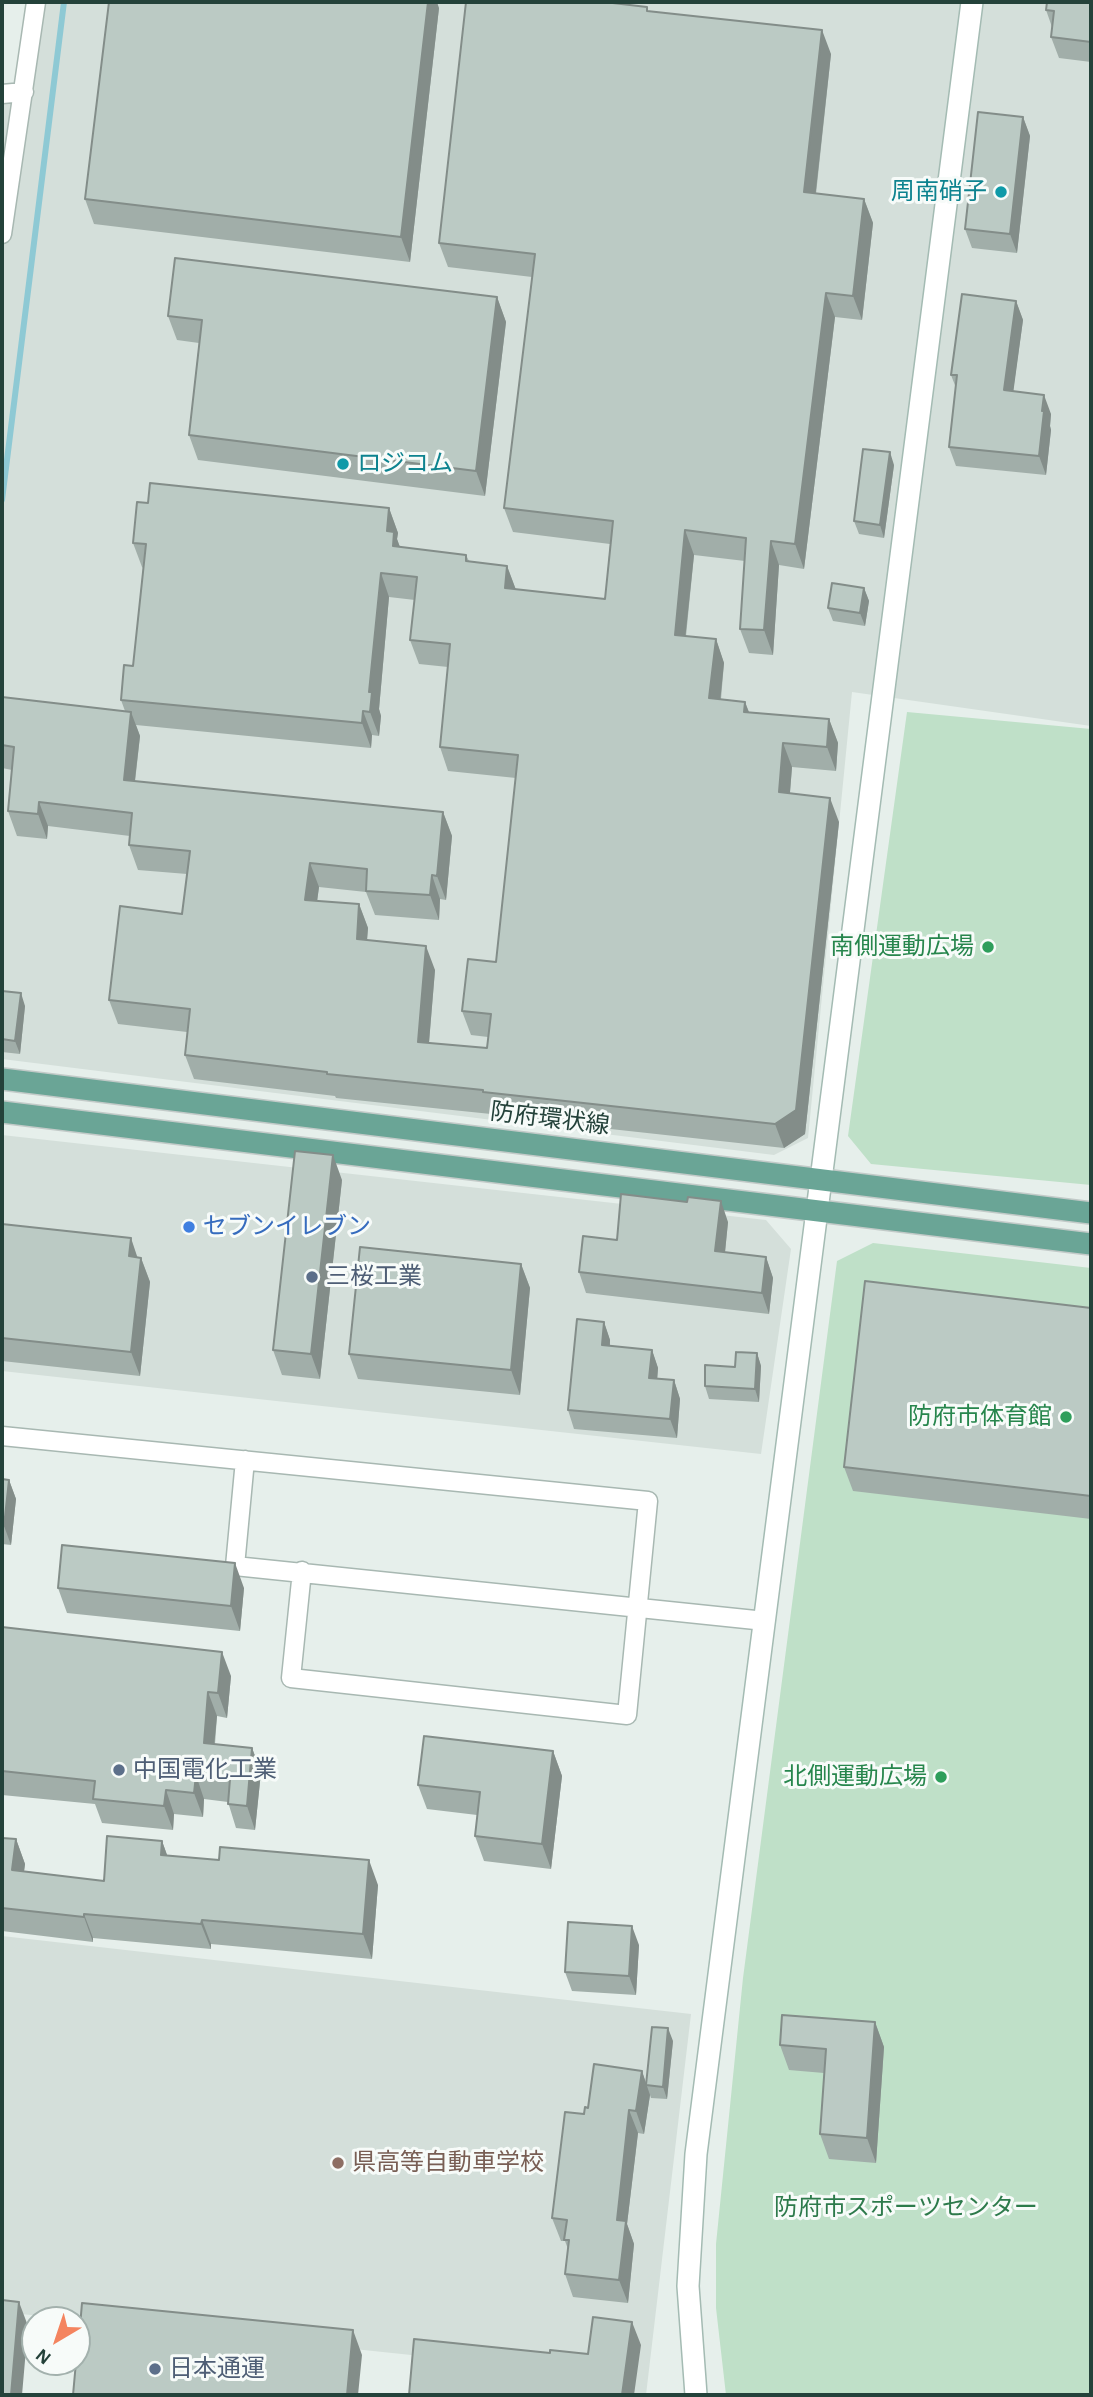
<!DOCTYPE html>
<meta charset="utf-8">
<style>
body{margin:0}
#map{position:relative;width:1093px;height:2397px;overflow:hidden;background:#e6efeb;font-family:"Alegreya Sans",sans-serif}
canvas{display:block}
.frame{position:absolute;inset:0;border:4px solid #24423a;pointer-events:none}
.north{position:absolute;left:21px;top:2306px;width:70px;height:70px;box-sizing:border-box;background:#f7fbf9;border:2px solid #a3b1ad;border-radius:50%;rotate:219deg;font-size:19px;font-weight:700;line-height:28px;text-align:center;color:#24423a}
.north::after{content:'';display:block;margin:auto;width:24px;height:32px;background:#f4845f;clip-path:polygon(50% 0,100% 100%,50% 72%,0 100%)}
</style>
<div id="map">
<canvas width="1093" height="2397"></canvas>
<div class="frame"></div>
<div class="north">N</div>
</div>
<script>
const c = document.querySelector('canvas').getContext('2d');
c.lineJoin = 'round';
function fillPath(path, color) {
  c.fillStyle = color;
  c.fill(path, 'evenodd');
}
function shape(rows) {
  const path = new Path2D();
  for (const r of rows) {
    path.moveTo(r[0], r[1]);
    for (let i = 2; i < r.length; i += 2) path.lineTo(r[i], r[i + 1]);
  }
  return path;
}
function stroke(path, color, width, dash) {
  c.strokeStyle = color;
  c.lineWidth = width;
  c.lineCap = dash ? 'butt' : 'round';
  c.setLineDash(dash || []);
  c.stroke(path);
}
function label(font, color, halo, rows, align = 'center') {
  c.font = font + ' "Alegreya Sans","Noto Sans JP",sans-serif';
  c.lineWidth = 6;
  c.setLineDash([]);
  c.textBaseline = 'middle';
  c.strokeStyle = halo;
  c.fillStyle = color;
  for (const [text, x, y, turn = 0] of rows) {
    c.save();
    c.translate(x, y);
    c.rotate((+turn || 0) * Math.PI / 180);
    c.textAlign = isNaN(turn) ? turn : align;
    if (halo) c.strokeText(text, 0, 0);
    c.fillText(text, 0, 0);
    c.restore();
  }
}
fillPath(shape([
 [36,2,1091,2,1091,726,852,692,808,1138,774,1155,2,1059,2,94,24,92],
 [2,1135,766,1220,791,1249,761,1454,2,1371],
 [2,1936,691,2014,646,2395,552,2395,554,2370,2,2312]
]), '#d4dfda');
fillPath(shape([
 [907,712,1091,729,1091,1185,871,1164,848,1136],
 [873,1243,1091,1268,1091,2395,726,2395,716,2308,716,2244,743,1978,837,1261]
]), '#bfe0c8');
stroke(shape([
 [2,500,64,2]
]), '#8ec9d4', 6);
const street = shape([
 [2,94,24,92],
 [2,234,36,2],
 [2,1436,648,1501,627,1715,291,1678,302,1571],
 [245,1460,235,1566,765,1621]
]);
const secondary = shape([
 [696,2395,688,2286,696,2154,972,2]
]);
const primary = shape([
 [2,1079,1091,1213],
 [2,1112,1091,1244]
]);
stroke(street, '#a8b8b2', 21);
stroke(secondary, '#a4bbb3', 24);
stroke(primary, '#c2cac8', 24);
stroke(street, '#fff', 18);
stroke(secondary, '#fff', 21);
stroke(primary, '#6aa596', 21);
fillPath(shape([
 [1091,2,1091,62,1059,58,1051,37,1052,27,1046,10],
 [439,8,410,262,94,224,85,199],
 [649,11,831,54,816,194,864,199,873,223,862,320,835,317,804,569,779,565,773,655,749,653,740,629,745,561,694,555,686,636,716,639,724,663,721,699,745,702,749,712,829,719,838,743,836,771,792,767,790,793,839,822,805,1134,784,1148,492,1116,491,1114,336,1098,335,1096,194,1079,185,1055,187,1032,118,1024,109,1000,182,914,187,874,138,870,129,845,130,836,48,826,47,839,17,836,8,811,12,770,2,768,2,697,125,711,121,700,133,666,143,568,142,567,133,543,148,503,389,508,398,533,397,539,400,547,466,555,469,561,507,566,516,590,605,599,610,544,513,532,504,508,532,277,448,267,439,243],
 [389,597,415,600,410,640,419,664,448,667,440,747,448,771,516,778,496,962,462,1011,471,1035,488,1037,487,1048,429,1043,435,970,367,940,368,928,359,904,317,901,319,887,366,892,375,915,439,920,440,899,446,900,452,836,443,812,135,782,140,736,136,725,371,748,372,735,379,736,381,716,379,709],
 [1023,117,1030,136,1017,253,972,248,965,229],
 [497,297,506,322,485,496,198,460,189,435,199,343,177,340,168,316],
 [1016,301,1023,320,1013,391,1051,414,1050,426,1051,430,1046,475,956,466,949,447,956,388,951,375],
 [894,465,884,538,859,534,854,521],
 [864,588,869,601,865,626,833,621,828,608],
 [2,991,25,1006,20,1054,2,1052],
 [342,1180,320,1379,282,1375,273,1350],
 [728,1222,725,1252,766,1257,773,1278,769,1314,586,1293,579,1272,617,1240],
 [2,1224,141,1258,150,1282,140,1376,2,1361],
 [521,1264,530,1288,520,1395,358,1379,349,1354],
 [1091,1308,1091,1519,853,1491,844,1467],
 [604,1322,610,1340,610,1346,652,1350,658,1368,657,1379,674,1380,680,1399,677,1438,574,1429,568,1410],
 [757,1353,761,1366,759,1402,709,1399,705,1386],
 [2,1479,9,1480,16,1499,11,1545,2,1544],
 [58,1588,244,1588,240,1631,67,1613],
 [2,1627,231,1676,227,1718,217,1716,215,1744,252,1748,261,1772,255,1830,236,1828,228,1802,204,1799,203,1817,174,1814,173,1830,102,1823,95,1804,2,1795],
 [553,1751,562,1776,551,1869,484,1861,475,1836,477,1815,427,1809,418,1785],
 [2,1838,16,1839,25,1864,24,1871,104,1881,162,1841,167,1855,378,1885,372,1959,211,1944,211,1949,93,1938,93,1942,2,1931],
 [639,1945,636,1995,572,1991,565,1972],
 [875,2022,884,2047,876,2163,829,2159,820,2134,824,2073,789,2070,780,2045],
 [673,2041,667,2099,651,2098,650,2095,644,2134,638,2133,627,2224,634,2244,628,2303,573,2297,565,2274,568,2249,565,2241,561,2241,552,2218,584,2114,588,2108,642,2071,646,2084]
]), '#a1aea9');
fillPath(shape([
 [428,2,437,2,439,8,410,262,401,237],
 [822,30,831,54,813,217,804,192],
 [1023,117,1030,136,1017,253,1010,234],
 [864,199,873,223,862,320,853,296],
 [826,293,835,317,804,569,795,544],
 [497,297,506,322,485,496,476,471],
 [1016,301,1023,320,1011,409,1004,390],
 [1044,395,1051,414,1050,426,1051,430,1046,475,1039,456],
 [890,452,894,465,884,538,880,525],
 [389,508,398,533,397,539,403,556,402,571,387,531],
 [685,530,694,555,683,659,675,635],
 [771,541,779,565,773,655,764,630],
 [507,566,516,590,505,588],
 [381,573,389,597,379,709,381,716,379,736,370,712,369,692],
 [864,588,869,601,865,626,860,613],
 [716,639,724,663,718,722,709,698],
 [745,702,754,726,744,712],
 [363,711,372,735,371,748,362,723],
 [131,712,140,736,132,805,124,780],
 [829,719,838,743,836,771,827,747],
 [783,743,792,767,788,816,779,792],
 [830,798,839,822,805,1134,784,1148,775,1124],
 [39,802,48,826,47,839,38,814],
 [443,812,452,836,446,900,437,876],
 [310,863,319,887,314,924,305,900],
 [432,875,440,899,439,920,430,895],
 [359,904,368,928,365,964,357,939],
 [426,946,435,970,427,1066,418,1042],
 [21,993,25,1006,20,1054,15,1041],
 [333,1155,342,1180,320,1379,311,1354],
 [721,1201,728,1222,723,1272,715,1251],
 [131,1238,139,1262,129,1256],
 [766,1257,773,1278,769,1314,762,1293],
 [141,1258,150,1282,140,1376,131,1352],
 [521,1264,530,1288,520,1395,511,1370],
 [604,1322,610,1340,609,1364,602,1345],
 [652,1350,658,1368,656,1396,649,1378],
 [757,1353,761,1366,759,1402,755,1389],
 [674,1380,680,1399,677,1438,670,1419],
 [9,1480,16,1499,11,1545,4,1526],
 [235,1563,244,1588,240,1631,231,1606],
 [222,1652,231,1676,227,1718,218,1693],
 [208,1692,217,1716,212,1767,204,1743],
 [252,1748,261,1772,255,1830,247,1806],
 [553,1751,562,1776,551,1869,542,1844],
 [196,1775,204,1799,203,1817,194,1793],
 [166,1790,174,1814,173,1830,164,1806],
 [16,1839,25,1864,21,1895,12,1870],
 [162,1841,171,1866,161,1855],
 [369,1860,378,1885,372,1959,363,1934],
 [84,1914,93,1938,93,1942,84,1917],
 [202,1920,211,1944,211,1949,201,1924],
 [632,1926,639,1945,636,1995,629,1976],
 [875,2022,884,2047,876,2163,867,2138],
 [668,2028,673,2041,667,2099,663,2087],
 [642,2071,650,2095,644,2134,636,2111],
 [629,2110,638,2133,627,2224,634,2244,628,2303,619,2280,617,2220],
 [19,2302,28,2326,22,2395,11,2395],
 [632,2322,641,2345,634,2395,622,2395],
 [353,2330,362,2355,358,2395,347,2395]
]), '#838d89');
const building = shape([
 [109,2,428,2,401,237,85,199,109,2],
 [466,2,604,2,647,7,647,11,822,30,804,192,864,199,853,296,826,293,795,544,771,541,764,630,740,629,746,538,685,530,675,635,716,639,709,698,745,702,744,712,829,719,827,747,783,743,779,792,830,798,796,1110,775,1124,483,1092,483,1090,327,1074,327,1072,185,1055,190,1009,109,1000,120,906,182,914,190,851,129,845,132,813,39,802,38,814,8,811,14,747,2,745,2,697,131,712,124,780,443,812,437,876,432,875,430,895,366,891,367,869,310,863,305,900,359,904,357,939,426,946,418,1042,487,1048,491,1014,462,1011,468,959,496,962,518,755,440,747,450,644,410,640,417,577,381,573,369,692,372,692,370,712,363,711,362,723,121,700,124,665,133,666,146,544,133,543,137,502,148,503,150,483,389,508,387,531,394,532,393,546,466,555,466,561,507,566,505,588,605,599,613,521,504,508,535,254,439,243,466,2],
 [1047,2,1091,2,1091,42,1051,37,1054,11,1046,10,1047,2],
 [978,112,1023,117,1010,234,965,229,978,112],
 [175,258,497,297,476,471,189,435,202,320,168,316,175,258],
 [962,294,1016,301,1004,390,1044,395,1042,411,1044,411,1039,456,949,447,957,375,951,375,962,294],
 [863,449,890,452,880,525,854,521,863,449],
 [832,583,864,588,860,613,828,608,832,583],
 [2,991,21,993,15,1041,2,1039,2,991],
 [295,1151,333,1155,311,1354,273,1350,295,1151],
 [621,1194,687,1202,688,1197,721,1201,715,1251,766,1257,762,1293,579,1272,583,1236,617,1240,621,1194],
 [2,1224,131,1238,129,1256,141,1258,131,1352,2,1338,2,1224],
 [360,1247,521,1264,511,1370,349,1354,360,1247],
 [865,1281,1091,1308,1091,1496,844,1467,865,1281],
 [577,1319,604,1322,602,1345,652,1350,649,1378,674,1380,670,1419,568,1410,577,1319],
 [736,1352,757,1353,755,1389,705,1386,705,1365,735,1367,736,1352],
 [2,1479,9,1480,4,1526,2,1526,2,1479],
 [62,1545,235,1563,231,1606,58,1588,62,1545],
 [2,1627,222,1652,218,1693,208,1692,204,1743,252,1748,247,1806,228,1804,230,1779,196,1775,194,1793,166,1790,164,1806,93,1799,95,1781,2,1771,2,1627],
 [424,1736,553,1751,542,1844,475,1836,480,1792,418,1785,424,1736],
 [107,1836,162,1841,161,1855,219,1860,220,1847,369,1860,363,1934,202,1920,201,1924,84,1914,84,1917,2,1908,2,1838,16,1839,12,1870,104,1881,107,1836],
 [568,1922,632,1926,629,1976,565,1972,568,1922],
 [782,2015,875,2022,867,2138,820,2134,826,2049,780,2045,782,2015],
 [652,2027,668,2028,663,2087,646,2085,652,2027],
 [594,2064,642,2071,636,2111,629,2110,617,2220,626,2221,619,2280,565,2274,569,2240,564,2240,567,2220,552,2218,565,2112,584,2114,585,2107,588,2108,594,2064],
 [2,2300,19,2302,11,2395,2,2395,2,2300],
 [82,2303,353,2330,347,2395,73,2395,76,2362,77,2362,82,2303],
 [593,2317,632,2322,622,2395,409,2395,414,2339,550,2353,550,2350,588,2354,593,2317]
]);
fillPath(building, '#bbcac4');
stroke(building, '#838d89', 2);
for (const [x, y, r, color] of [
 [1001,192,7,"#0f9aa8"],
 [343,464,7,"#0f9aa8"],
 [988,947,7,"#2e9e5b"],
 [189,1227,7,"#3f7fe0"],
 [312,1277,7,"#5c6f8a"],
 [1066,1417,7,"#2e9e5b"],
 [119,1770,7,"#5c6f8a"],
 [941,1777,7,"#2e9e5b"],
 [338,2163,7,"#8d6e63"],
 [155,2369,7,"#5c6f8a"]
]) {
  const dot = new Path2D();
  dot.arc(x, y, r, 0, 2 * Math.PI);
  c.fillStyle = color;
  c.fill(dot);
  stroke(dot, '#f7fbf9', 2.5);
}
label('24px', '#0d838f', '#f7fbf9', [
 ["周南硝子",987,192],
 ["ロジコム",357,464,"left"]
], 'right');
label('24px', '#27864d', '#f7fbf9', [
 ["南側運動広場",974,947],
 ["防府市体育館",1052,1417],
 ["北側運動広場",927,1777]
], 'right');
label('24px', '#24423a', '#f7fbf9', [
 ["防府環状線",550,1119,7]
]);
label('24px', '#366cbe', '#f7fbf9', [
 ["セブンイレブン",203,1227]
], 'left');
label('24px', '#4e5e75', '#f7fbf9', [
 ["三桜工業",326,1277],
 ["中国電化工業",133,1770],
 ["日本通運",169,2369]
], 'left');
label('24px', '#785e54', '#f7fbf9', [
 ["県高等自動車学校",352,2163]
], 'left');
label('24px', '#2d7a4b', '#f7fbf9', [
 ["防府市スポーツセンター",906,2208]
]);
</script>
